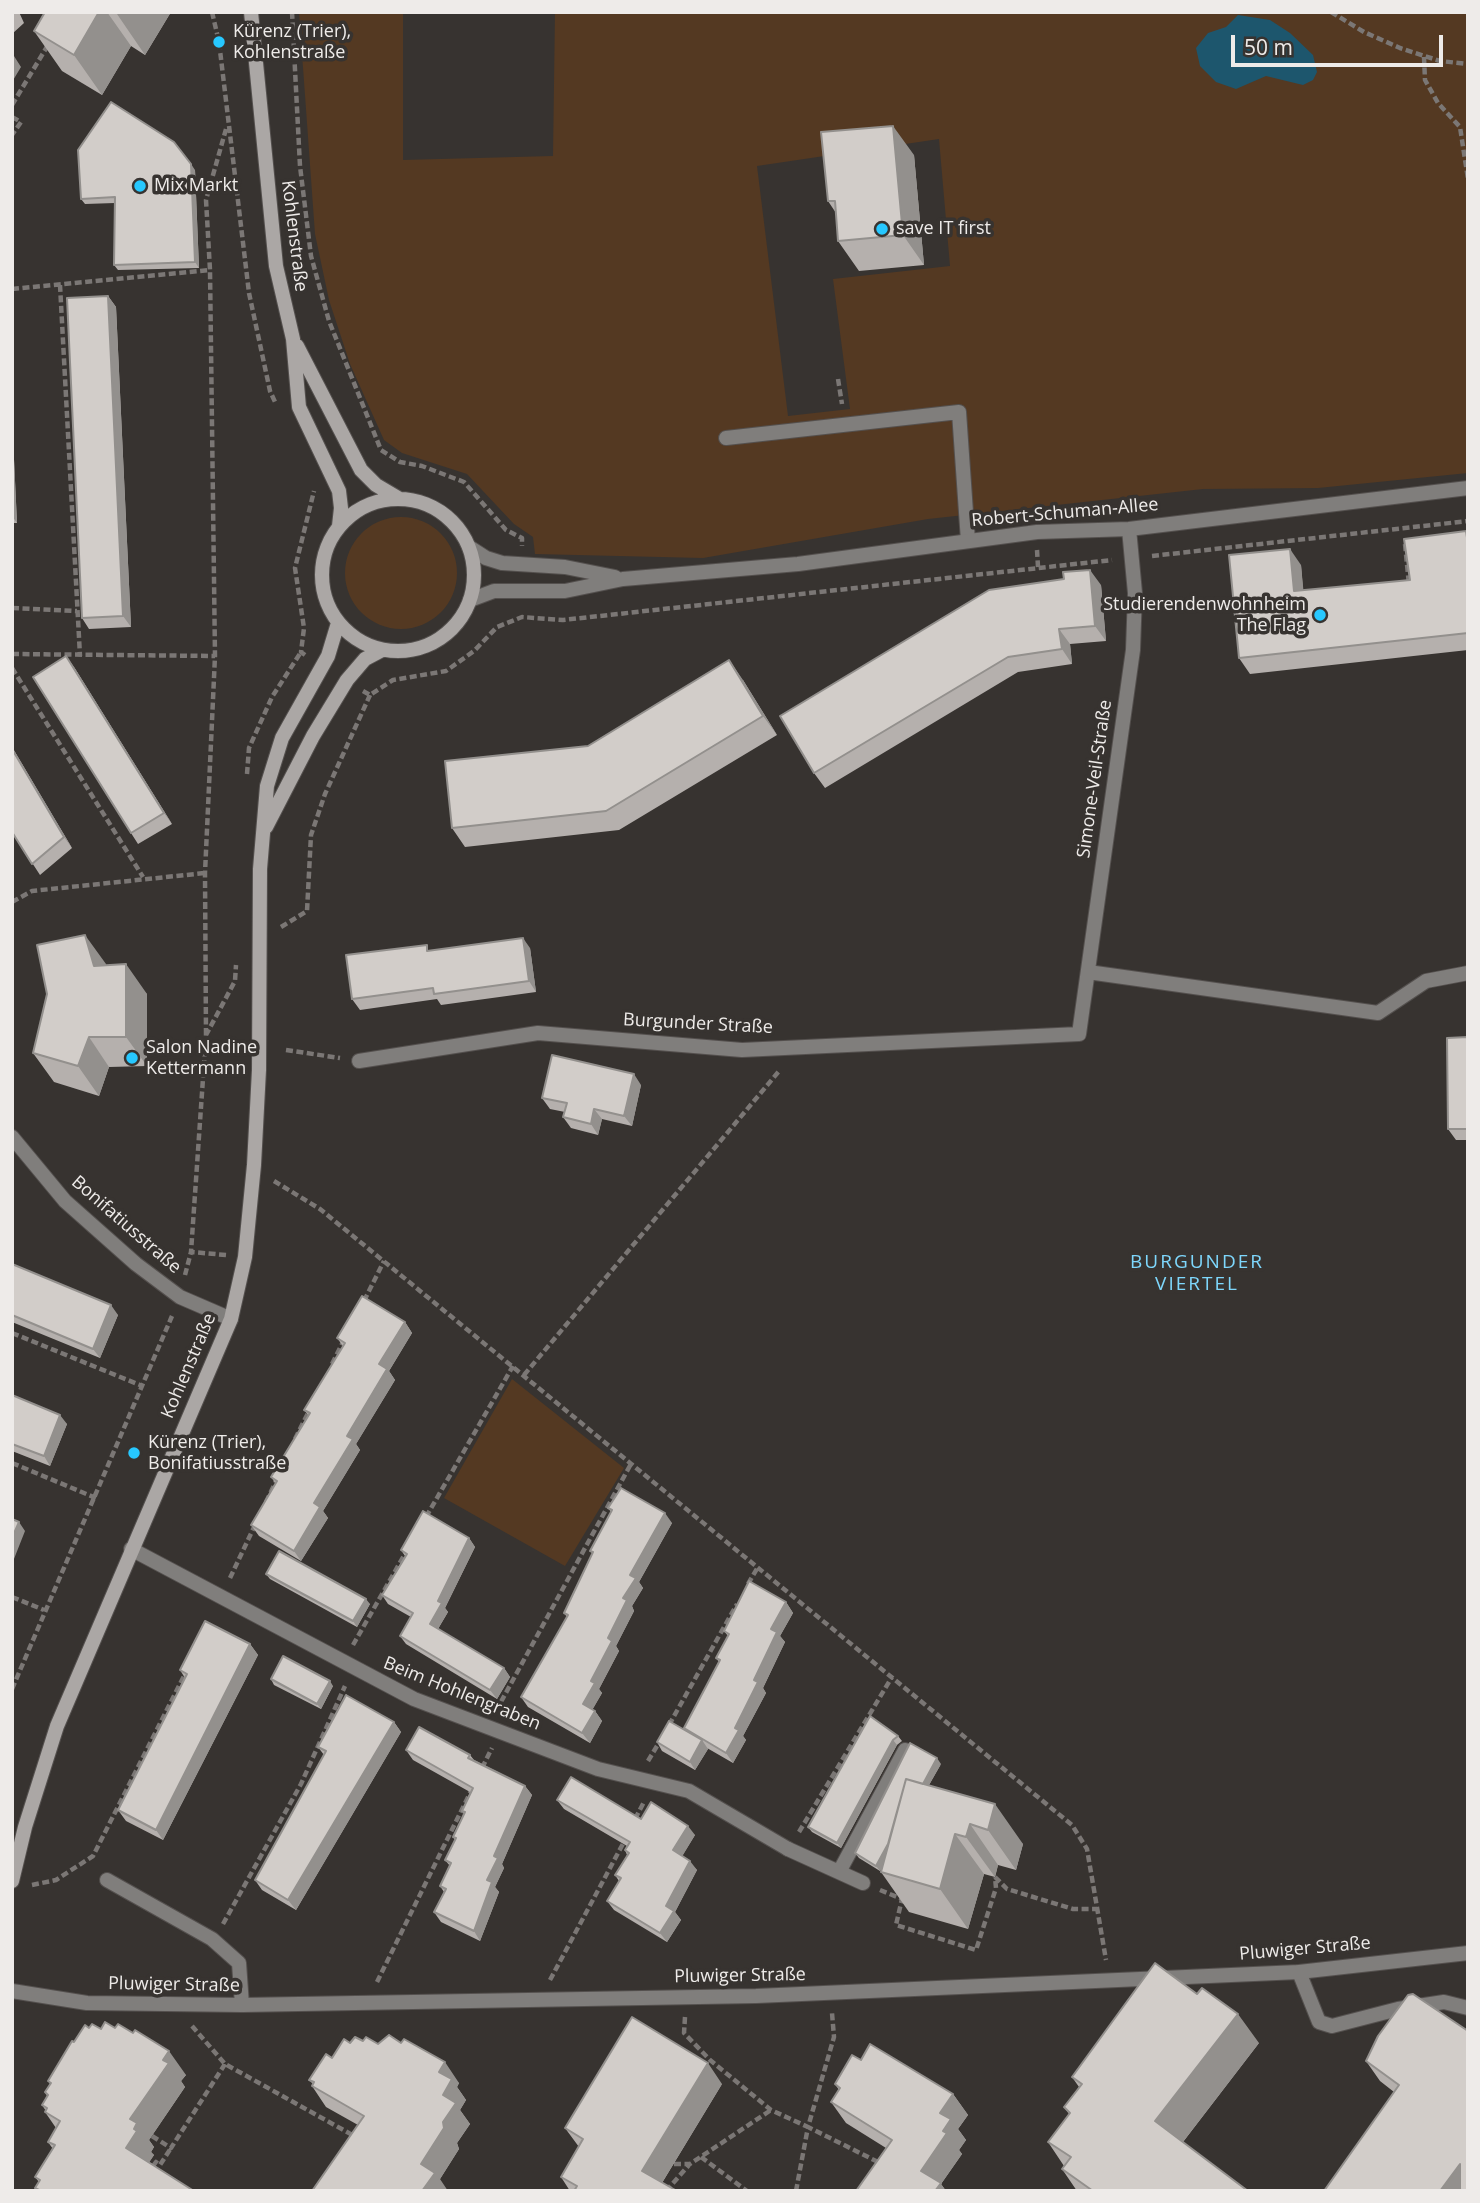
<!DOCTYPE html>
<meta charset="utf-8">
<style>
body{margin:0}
#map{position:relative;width:1480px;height:2203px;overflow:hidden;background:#373330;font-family:"Open Sans",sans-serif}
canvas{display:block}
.frame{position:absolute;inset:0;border:14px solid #eeebe9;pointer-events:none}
.scale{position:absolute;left:1231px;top:35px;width:212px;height:32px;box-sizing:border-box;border:4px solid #eeebe9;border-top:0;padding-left:9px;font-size:21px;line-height:24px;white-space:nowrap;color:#eeebe9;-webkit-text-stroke:5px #373330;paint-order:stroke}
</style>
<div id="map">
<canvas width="1480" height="2203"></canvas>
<div class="frame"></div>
<div class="scale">50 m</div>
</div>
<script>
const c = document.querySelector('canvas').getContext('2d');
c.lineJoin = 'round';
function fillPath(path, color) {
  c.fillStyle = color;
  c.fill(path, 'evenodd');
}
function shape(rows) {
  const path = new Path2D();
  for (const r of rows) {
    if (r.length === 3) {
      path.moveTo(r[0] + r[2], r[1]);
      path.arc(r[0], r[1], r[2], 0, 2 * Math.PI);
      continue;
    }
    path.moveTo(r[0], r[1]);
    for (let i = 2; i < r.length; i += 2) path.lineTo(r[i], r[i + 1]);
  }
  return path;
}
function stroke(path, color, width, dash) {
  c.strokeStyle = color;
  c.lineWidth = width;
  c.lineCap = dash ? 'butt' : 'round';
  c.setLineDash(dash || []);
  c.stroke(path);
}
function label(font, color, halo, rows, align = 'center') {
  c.font = font + ' "Open Sans",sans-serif';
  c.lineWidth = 7;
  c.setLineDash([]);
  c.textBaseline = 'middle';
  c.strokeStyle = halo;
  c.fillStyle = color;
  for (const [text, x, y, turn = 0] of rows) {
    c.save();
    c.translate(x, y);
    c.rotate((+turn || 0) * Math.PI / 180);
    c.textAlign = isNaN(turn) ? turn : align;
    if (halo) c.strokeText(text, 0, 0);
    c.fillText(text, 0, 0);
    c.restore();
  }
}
fillPath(shape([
 [299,12,403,12,403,160,553,156,555,12,1468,12,1468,473,1318,488,1203,489,928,519,703,558,535,554,533,537,514,524,467,474,402,453,384,440,350,364,329,300,315,234],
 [939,139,950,266,833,279,850,409,788,416,757,166],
 [401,573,56],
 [512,1379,624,1468,565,1566,444,1498]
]), '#543922');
fillPath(shape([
 [1238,15,1270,20,1290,33,1313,55,1317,72,1313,80,1303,85,1266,76,1236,89,1216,82,1200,66,1196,48,1208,33,1226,27]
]), '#1d566d');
const lane = shape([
 [726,438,959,412,968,541],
 [788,1849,863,1883],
 [839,1872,905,1750],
 [107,1880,212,1939,239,1963,242,2005],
 [1299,1972,1319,2022,1332,2026,1398,2009,1444,2002,1468,2008]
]);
const street = shape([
 [469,547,486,558,502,563,565,567,615,577],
 [470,600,494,591,565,591,623,579,798,564,1037,532,1129,529,1468,488],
 [1088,972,1378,1013,1426,981,1468,973],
 [359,1061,538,1033,742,1050,1079,1034,1133,650,1135,593,1129,529],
 [12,1137,65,1201,136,1264,180,1297,231,1319],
 [131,1549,414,1699,598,1769,689,1791,788,1849],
 [12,1991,87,2003,242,2005,756,1996,1299,1972,1468,1953]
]);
const secondary = shape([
 [251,12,276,266,293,339,299,407,339,491,341,508,339,526],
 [297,346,361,470,376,485,398,498],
 [398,575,76],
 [266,827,313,736,347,680,365,659,382,650],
 [12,1881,25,1827,57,1726,231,1319,245,1257,254,1165,259,1070,260,869,267,786,282,738,328,656,338,623]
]);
stroke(lane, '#54504e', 16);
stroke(street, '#54504e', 16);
stroke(secondary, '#54504e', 16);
stroke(shape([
 [212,12,219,42,249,293,270,391,276,404],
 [292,12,300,166,311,256,329,321,381,450,400,462,422,466,464,482,506,530,522,538,522,546],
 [1331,12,1364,32,1400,48,1440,61,1468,64],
 [1424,57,1425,80,1438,103,1460,127,1468,179],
 [12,105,48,45],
 [12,117,21,122,12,135],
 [60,285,80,656],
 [12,289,210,270,206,200,226,129],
 [838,379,842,404],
 [1405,544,1409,585],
 [1037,550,1038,567],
 [1152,556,1468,521],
 [12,608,77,611],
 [12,654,215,656],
 [305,655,301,652,304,628,295,568,314,491],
 [12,668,143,877],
 [363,691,370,695,393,680,446,671,474,651,497,627,522,617,563,620,1112,560],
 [247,774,249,748,272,697,301,652],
 [12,902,32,891,205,873],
 [281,927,307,911,311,835,325,794,370,695],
 [206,1035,205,873,215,656,210,270],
 [286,1050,340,1058],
 [274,1181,320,1209,1072,1825,1087,1849,1106,1960],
 [226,1255,191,1252,206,1035,235,981,236,965],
 [185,1275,191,1252],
 [364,1301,384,1261],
 [12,1333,140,1385],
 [332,1364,344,1340],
 [524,1375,780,1070],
 [295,1439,310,1409],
 [12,1463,96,1498],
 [266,1502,277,1479],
 [426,1517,513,1366],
 [230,1578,256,1523],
 [748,1584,758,1567],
 [12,1597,44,1610],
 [353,1645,406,1552],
 [12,1689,172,1316],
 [496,1711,632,1462],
 [669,1725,737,1604],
 [648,1761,660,1741],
 [482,1768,492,1748],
 [635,1819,644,1802],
 [799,1832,892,1677],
 [995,1877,1007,1889,1073,1909,1097,1909],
 [32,1885,56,1880,93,1856,186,1672],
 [880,1890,902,1899,896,1925,976,1950,996,1888,995,1877],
 [223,1924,301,1784,345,1686],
 [550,1980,625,1840],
 [377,1982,472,1789],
 [685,2017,684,2033,710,2060,771,2110,808,2127,834,2037,832,2013],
 [192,2026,225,2064,356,2137],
 [152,2136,171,2148,225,2064],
 [701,2157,747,2191],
 [674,2164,690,2164,771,2110],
 [153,2166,156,2162,160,2165,171,2148],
 [666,2191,689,2165],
 [796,2191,808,2127,880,2163]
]), '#7b7775', 4.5, [7, 3.5]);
stroke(lane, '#807e7c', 14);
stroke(street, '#807e7c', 14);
stroke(secondary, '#aba7a5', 14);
fillPath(shape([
 [12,12,19,12,24,23,12,34],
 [45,12,171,12,145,55,131,46,102,95,62,71,34,31],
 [914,155,924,265,859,271,838,241,836,213,828,201],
 [195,170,199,268,118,270,114,265,115,203,85,204,81,199],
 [108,296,116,307,131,627,89,629,82,618],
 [12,417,17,523,12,523],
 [1468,534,1468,650,1250,674,1239,658,1301,565,1303,590,1410,580],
 [1101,585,1106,641,1070,644,1072,664,1018,672,825,788,814,773],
 [74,667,172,824,138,844,131,833],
 [743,680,777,735,619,830,465,847,452,828,588,746],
 [12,747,72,848,40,875,12,832],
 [530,948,536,992,441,1005,437,999,360,1010,352,999,431,950],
 [106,965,147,994,147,1066,109,1067,99,1096,54,1082,33,1053],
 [1468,1037,1468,1140,1456,1140,1448,1129],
 [641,1085,632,1126,602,1119,598,1135,571,1128,563,1117,565,1112,550,1109,542,1098],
 [12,1264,118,1315,100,1358,12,1322],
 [405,1322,412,1333,389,1371,395,1380,356,1444,360,1450,323,1511,328,1518,301,1561,259,1536,251,1525,276,1484,271,1477,309,1416,304,1410,343,1346,337,1338],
 [12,1395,67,1424,50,1466,12,1451],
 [608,1508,672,1523,639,1582,643,1588,632,1606,634,1611,616,1646,619,1651,599,1689,602,1693,592,1710,595,1711,602,1721,590,1743,528,1707,521,1697,567,1617,564,1613,593,1554,590,1551,611,1512],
 [469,1538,475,1547,445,1608,448,1612,438,1629,504,1668,510,1677,497,1699,406,1644,400,1636,411,1617,388,1604,382,1595,405,1556,401,1550],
 [266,1574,370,1604,357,1627,270,1579],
 [786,1602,793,1613,780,1636,785,1642,763,1688,766,1693,743,1736,746,1740,733,1763,707,1748,708,1749,695,1770,662,1751,657,1742,685,1731,719,1662,716,1658,728,1636,724,1631],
 [250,1644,258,1655,163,1840,126,1821,118,1810,185,1678,180,1670],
 [271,1679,333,1686,321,1709,274,1685],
 [870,1716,898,1736,902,1741,897,1745,841,1848,812,1832,808,1827],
 [394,1722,401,1732,296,1910,262,1890,255,1880,324,1755,318,1747],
 [406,1750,470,1755,474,1760,525,1786,532,1795,502,1864,504,1868,495,1887,499,1892,480,1941,441,1922,434,1912,444,1892,440,1886,450,1866,445,1860,455,1840,453,1837,464,1814,462,1811,470,1792,413,1760],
 [941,1764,929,1785,1023,1844,1016,1870,998,1865,995,1877,984,1874,968,1929,909,1912,881,1872,882,1867,880,1871,859,1858,855,1853],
 [557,1800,641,1819,695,1835,682,1856,697,1870,675,1912,681,1920,667,1942,614,1910,607,1901,619,1881,615,1875,627,1855,625,1850,627,1846,564,1809],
 [1468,2031,1394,2092,1380,2081,1366,2061],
 [363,2041,378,2044,459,2083,457,2087,466,2100,460,2110,470,2124,457,2143,459,2149,440,2179,358,2125,326,2107,312,2086,313,2084,309,2080,332,2058,350,2043],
 [74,2042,186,2075,181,2081,185,2087,149,2140,154,2147,151,2152,154,2155,149,2162,194,2191,38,2191,35,2188,39,2182,35,2177,53,2149,48,2142,56,2128,45,2112,46,2111,42,2105,47,2096,45,2092,50,2084,48,2081],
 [1259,2043,1183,2142,1248,2191,1077,2191,1062,2169,1064,2166,1048,2142,1069,2114,1064,2107,1079,2087,1072,2077],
 [861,2060,953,2094,968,2115,958,2129,966,2140,959,2150,962,2154,941,2184,946,2191,856,2191,886,2148,846,2123,831,2102,839,2090,835,2084],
 [722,2084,662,2183,677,2191,570,2191,561,2177,579,2147,565,2128]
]), '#b5b0ad');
fillPath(shape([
 [99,12,107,12,131,46,102,95,74,55],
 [118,12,171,12,145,55,117,14],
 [14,56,21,67,12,82,12,59],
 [893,126,914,155,924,265,903,235],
 [191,164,195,170,199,268,195,262],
 [108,296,116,307,131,627,123,616],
 [12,417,17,523,12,516],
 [1290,549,1301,565,1305,607,1294,591],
 [1090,570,1101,585,1106,641,1095,626],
 [1059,629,1070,644,1072,664,1062,649],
 [66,656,74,667,172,824,164,813],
 [729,660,743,680,777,735,763,716],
 [12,747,72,848,64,837,12,749],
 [85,935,106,964,115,996,94,966],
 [523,938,530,948,536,992,529,981],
 [126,964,147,994,147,1066,126,1037],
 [89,1037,109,1067,99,1096,78,1066],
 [634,1074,641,1085,632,1126,624,1116],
 [594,1109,602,1119,598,1135,591,1124],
 [111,1305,118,1315,100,1358,93,1349],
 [405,1322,412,1333,389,1371,395,1380,356,1444,360,1450,323,1511,328,1518,301,1561,294,1551,314,1503,347,1436,379,1364],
 [60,1415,67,1424,50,1466,44,1456],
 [665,1513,672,1523,639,1582,643,1588,632,1606,634,1611,616,1646,619,1651,599,1689,602,1693,590,1714,583,1704,623,1598,630,1575],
 [19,1522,25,1531,12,1564,12,1538],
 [469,1538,475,1547,445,1608,448,1612,436,1632,430,1624,438,1601],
 [366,1599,370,1604,357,1627,353,1621],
 [786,1602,793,1613,780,1636,785,1642,763,1688,766,1693,743,1736,746,1740,733,1763,726,1753,735,1728,754,1680,771,1629],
 [250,1644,258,1655,163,1840,156,1830],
 [504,1668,510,1677,497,1699,490,1690],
 [330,1681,333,1686,321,1709,317,1704],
 [595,1711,602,1721,590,1743,582,1733],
 [394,1722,401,1732,296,1910,288,1900],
 [702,1740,708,1749,695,1770,690,1762],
 [893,1740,897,1745,841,1848,837,1843],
 [937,1758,941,1764,880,1871,876,1866],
 [525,1786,532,1795,502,1864,504,1868,495,1887,499,1892,480,1941,474,1931,494,1856],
 [995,1804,1023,1844,1016,1870,988,1830],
 [970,1824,998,1865,995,1877,966,1837],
 [688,1826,695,1835,680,1860,673,1850],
 [955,1834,984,1874,968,1929,940,1889],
 [690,1861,697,1870,675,1912,681,1920,667,1942,660,1933,666,1906],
 [1238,2014,1259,2043,1176,2151,1155,2121],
 [169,2051,186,2075,181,2081,185,2087,149,2140,154,2147,151,2152,154,2155,143,2172,126,2148,134,2129,130,2119,163,2060],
 [445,2062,459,2083,457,2087,466,2100,460,2110,470,2124,457,2143,459,2149,440,2179,448,2191,422,2191,421,2164,443,2122,439,2072],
 [708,2063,722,2084,657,2191,642,2171],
 [953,2094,968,2115,958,2129,966,2140,959,2150,962,2154,941,2184,946,2191,935,2191,921,2171,943,2131,940,2113],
 [1460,2164,1468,2191,1440,2191]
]), '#93908d');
const building = shape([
 [45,12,99,12,74,55,34,31,45,12],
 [111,102,174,142,191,164,195,262,114,265,115,197,81,199,78,150,111,102],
 [893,126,903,235,838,241,835,201,828,201,821,132,893,126],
 [108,296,123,616,82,618,67,298,108,296],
 [1466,531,1468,544,1468,633,1239,658,1229,555,1290,549,1294,591,1410,580,1404,539,1466,531],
 [1090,570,1095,626,1059,629,1062,649,1008,657,814,773,780,716,989,590,1064,579,1063,572,1090,570],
 [66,656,164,813,131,833,33,677,66,656],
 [729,660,763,716,606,811,452,828,445,761,588,746,729,660],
 [12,749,64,837,32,864,12,832,12,749],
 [85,935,94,966,126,964,126,1037,89,1037,78,1066,33,1053,47,994,37,945,85,935],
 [523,938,529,981,434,994,433,988,352,999,346,955,427,945,427,951,523,938],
 [1468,1037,1468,1129,1448,1129,1447,1038,1468,1037],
 [552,1055,634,1074,624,1116,594,1109,591,1124,563,1117,567,1103,542,1098,552,1055],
 [12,1264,111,1305,93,1349,12,1315,12,1264],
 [362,1296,405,1322,379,1364,387,1369,347,1436,353,1439,314,1503,320,1507,294,1551,251,1525,277,1481,271,1477,310,1413,304,1410,345,1343,337,1338,362,1296],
 [12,1395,60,1415,44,1456,12,1444,12,1395],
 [621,1488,665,1513,630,1575,636,1578,623,1598,627,1600,608,1638,612,1641,591,1681,595,1683,583,1704,595,1711,582,1733,521,1697,568,1615,564,1613,593,1552,590,1551,612,1510,608,1508,621,1488],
 [423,1511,469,1538,438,1601,442,1603,430,1624,504,1668,490,1690,400,1636,413,1613,382,1595,407,1554,401,1550,423,1511],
 [12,1519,19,1522,12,1538,12,1519],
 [279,1551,366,1599,353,1621,266,1574,279,1551],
 [749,1581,786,1602,771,1629,777,1632,754,1680,758,1682,735,1728,739,1730,726,1753,684,1728,720,1660,716,1658,729,1634,724,1631,749,1581],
 [205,1621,250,1644,156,1830,118,1810,187,1674,180,1670,205,1621],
 [283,1656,330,1681,317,1704,271,1679,283,1656],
 [346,1695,394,1722,288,1900,255,1880,326,1751,318,1747,346,1695],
 [870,1716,898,1736,893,1740,837,1843,808,1827,870,1716],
 [669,1721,702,1740,690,1762,657,1742,669,1721],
 [419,1727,470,1755,468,1758,525,1786,494,1856,498,1858,487,1880,492,1882,474,1931,434,1912,446,1889,440,1886,451,1863,445,1860,456,1838,453,1837,465,1812,462,1811,473,1788,406,1750,419,1727],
 [910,1743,937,1758,923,1784,906,1779,888,1844,876,1866,855,1853,910,1743],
 [571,1777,641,1819,651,1802,688,1826,673,1850,690,1861,666,1906,674,1911,660,1933,607,1901,621,1878,615,1875,629,1853,625,1850,630,1842,557,1800,571,1777],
 [906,1779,995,1804,988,1830,970,1824,966,1837,955,1834,940,1889,881,1872,906,1779],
 [1155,1963,1197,1994,1202,1988,1238,2014,1155,2121,1248,2191,1093,2191,1062,2169,1071,2157,1048,2142,1070,2113,1064,2107,1082,2084,1072,2077,1155,1963],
 [1413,1994,1468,2031,1468,2191,1460,2191,1460,2164,1440,2191,1324,2191,1399,2085,1366,2061,1378,2036,1408,1995,1413,1994],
 [632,2017,708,2063,642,2171,677,2191,574,2191,577,2186,561,2177,583,2139,565,2128,632,2017],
 [105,2022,115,2028,118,2024,133,2033,135,2030,169,2051,163,2060,169,2063,130,2119,137,2123,134,2129,137,2131,126,2148,194,2191,41,2191,35,2188,40,2180,35,2177,55,2145,48,2142,60,2121,45,2112,47,2108,42,2105,48,2095,45,2092,51,2083,48,2081,72,2041,74,2042,85,2025,89,2028,92,2024,101,2029,105,2022],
 [389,2035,401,2043,404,2039,445,2062,439,2072,452,2079,443,2095,456,2103,443,2122,444,2128,421,2164,435,2173,422,2191,312,2191,364,2116,312,2086,314,2082,309,2080,326,2054,332,2058,344,2039,350,2043,355,2037,363,2041,366,2037,378,2044,389,2035],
 [870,2044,953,2094,940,2113,951,2119,943,2131,947,2133,921,2171,941,2183,935,2191,856,2191,892,2140,831,2102,840,2088,835,2084,852,2055,861,2060,870,2044]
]);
fillPath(building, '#d2cdc9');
stroke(building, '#93908d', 2);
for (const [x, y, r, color] of [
 [219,42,7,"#27c8ff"],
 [140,186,7,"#27c8ff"],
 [882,229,7,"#27c8ff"],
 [1320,615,7,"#27c8ff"],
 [132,1058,7,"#27c8ff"],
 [134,1453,7,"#27c8ff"]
]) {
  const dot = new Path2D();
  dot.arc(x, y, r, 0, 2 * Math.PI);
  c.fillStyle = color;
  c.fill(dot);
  stroke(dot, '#373330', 2.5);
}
label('18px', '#eeebe9', '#373330', [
 ["Kürenz (Trier),",233,32],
 ["Kohlenstraße",233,53],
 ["Mix Markt",154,186],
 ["save IT first",896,229],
 ["Studierendenwohnheim",1306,605,"right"],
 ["The Flag",1306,626,"right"],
 ["Salon Nadine",146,1048],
 ["Kettermann",146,1069],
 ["Kürenz (Trier),",148,1443],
 ["Bonifatiusstraße",148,1464]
], 'left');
label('18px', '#eeebe9', '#373330', [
 ["Kohlenstraße",294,236,83],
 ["Robert-Schuman-Allee",1065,513,-5],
 ["Simone-Veil-Straße",1095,779,-82],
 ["Burgunder Straße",698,1024,3],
 ["Bonifatiusstraße",126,1225,41],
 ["Kohlenstraße",189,1366,-67],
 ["Beim Hohlengraben",462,1694,22],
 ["Pluwiger Straße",1305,1949,-5],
 ["Pluwiger Straße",740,1976,-1],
 ["Pluwiger Straße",174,1985,1]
]);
c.letterSpacing = '2px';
label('19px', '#7ed7fc', '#373330', [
 ["BURGUNDER",1197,1263],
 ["VIERTEL",1197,1285]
]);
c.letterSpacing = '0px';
</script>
